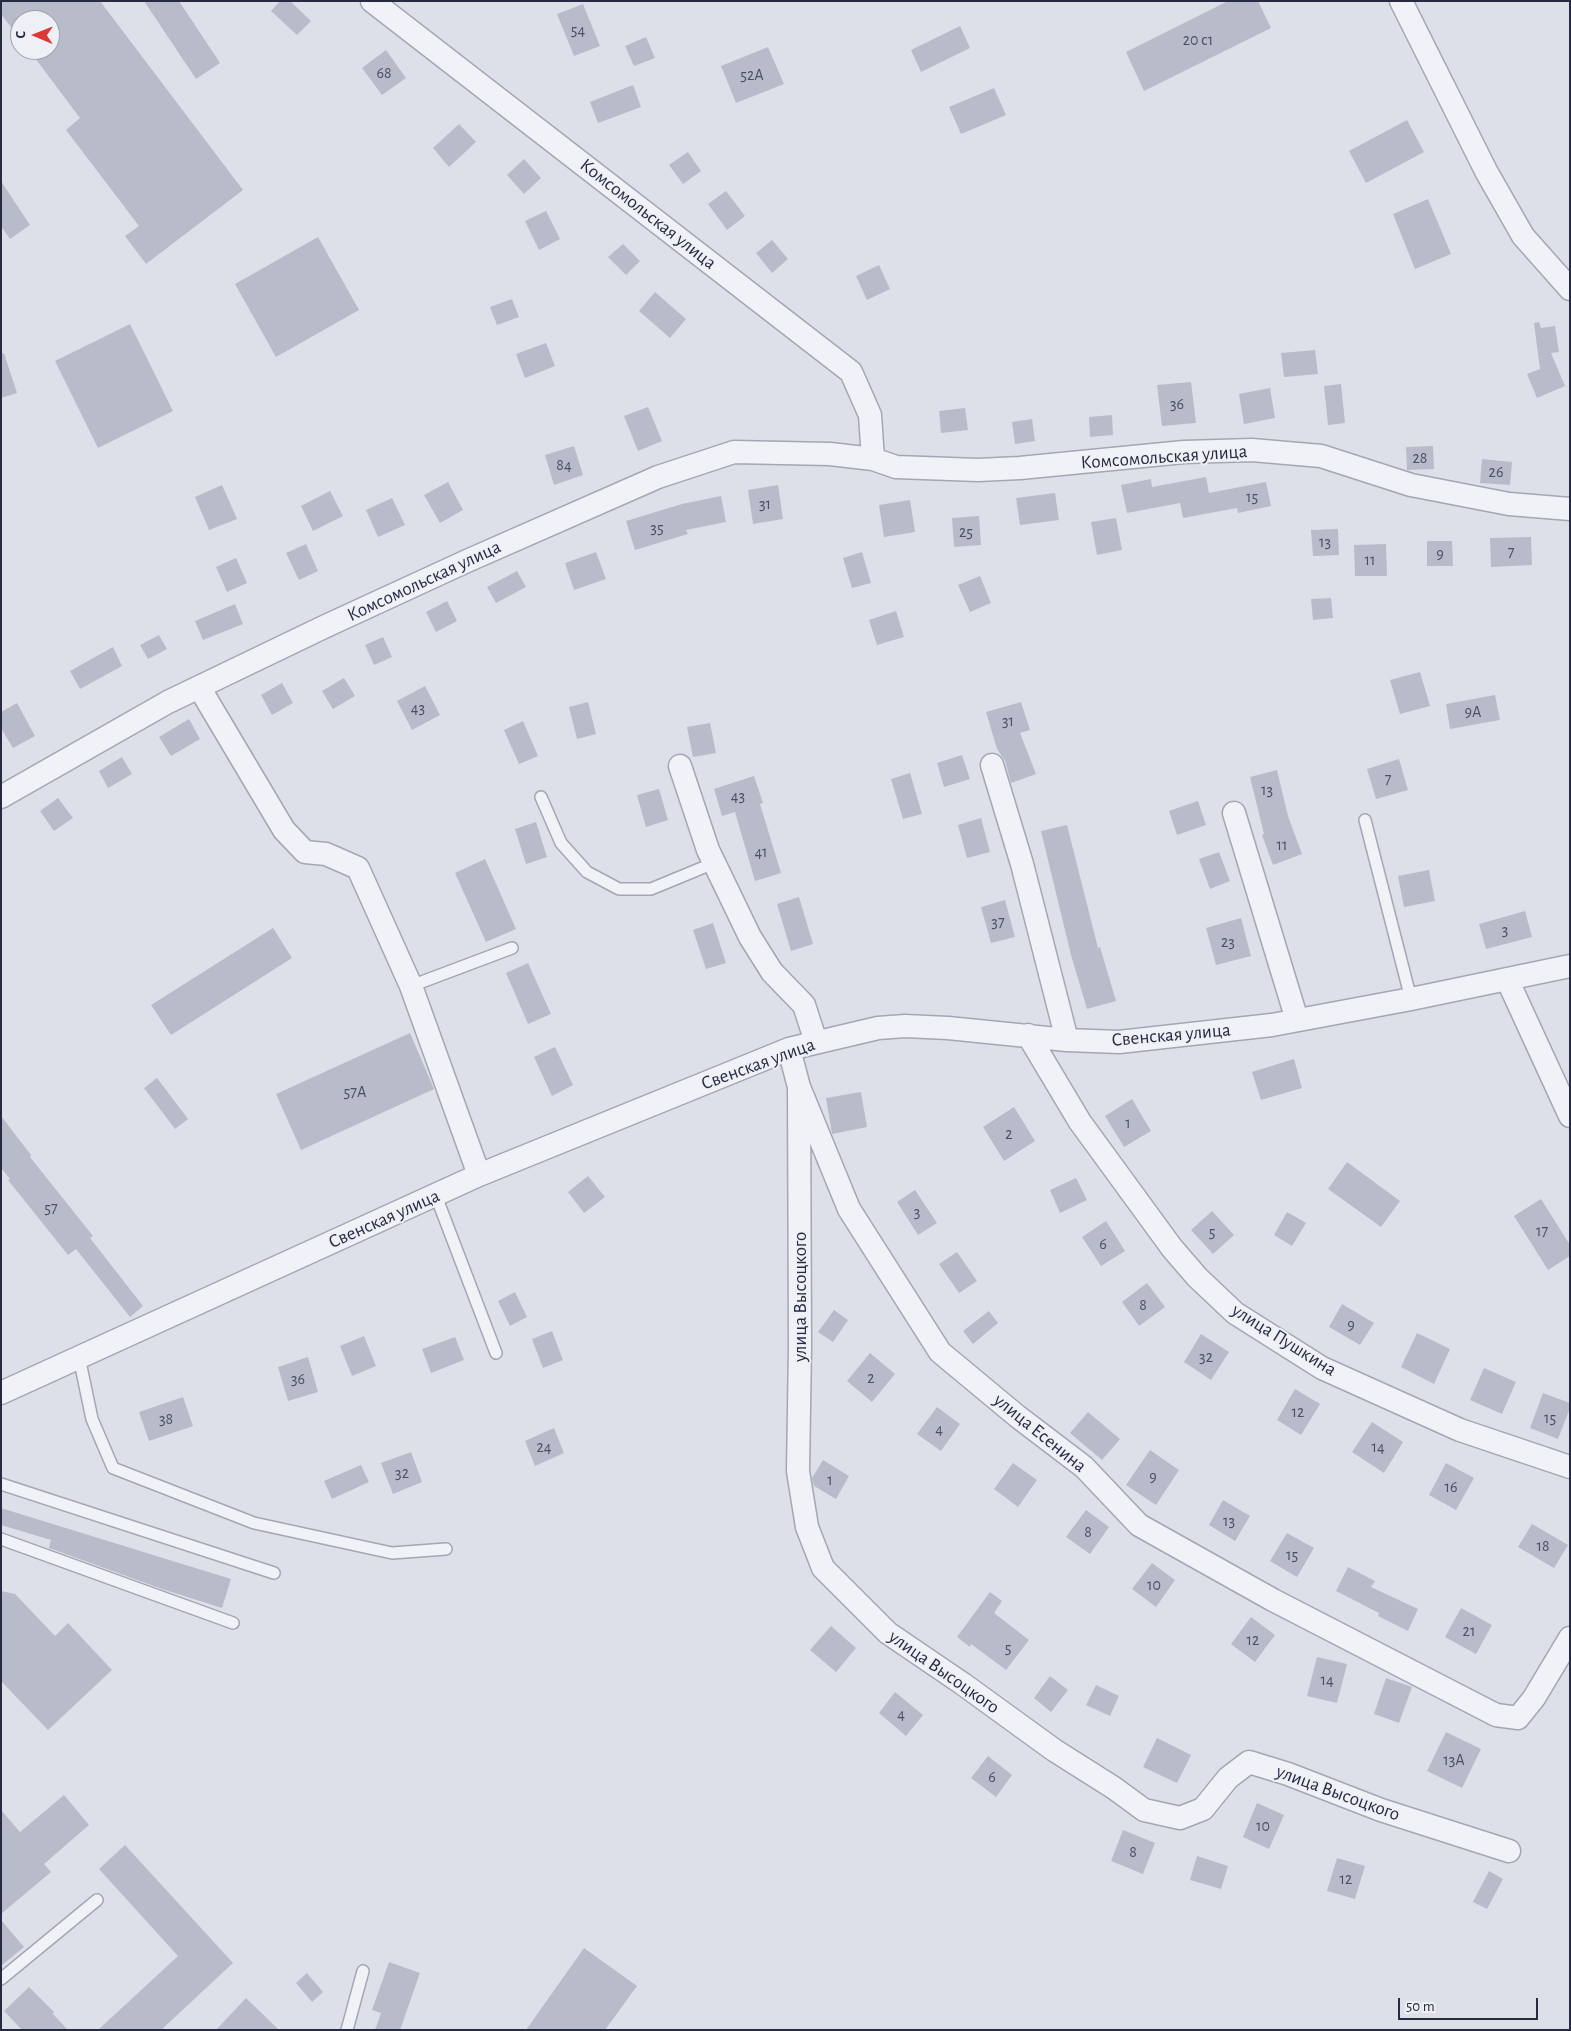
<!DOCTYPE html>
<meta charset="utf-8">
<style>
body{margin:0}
#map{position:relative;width:1571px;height:2031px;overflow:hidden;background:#dee0e9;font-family:"Alegreya Sans",sans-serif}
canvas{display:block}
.frame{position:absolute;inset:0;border:2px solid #262b42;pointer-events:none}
.north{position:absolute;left:10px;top:10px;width:50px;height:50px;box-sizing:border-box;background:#eef0f6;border:1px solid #9ea1ae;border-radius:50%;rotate:271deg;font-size:14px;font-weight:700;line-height:20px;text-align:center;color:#262b42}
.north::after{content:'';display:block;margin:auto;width:18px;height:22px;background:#db3836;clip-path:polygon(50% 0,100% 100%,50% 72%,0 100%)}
.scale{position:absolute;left:1398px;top:1998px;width:140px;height:22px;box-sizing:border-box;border:2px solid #262b42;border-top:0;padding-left:6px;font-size:15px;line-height:18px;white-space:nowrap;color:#262b42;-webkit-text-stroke:4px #eef0f6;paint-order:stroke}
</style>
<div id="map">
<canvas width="1571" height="2031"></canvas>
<div class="frame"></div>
<div class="north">С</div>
<div class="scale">50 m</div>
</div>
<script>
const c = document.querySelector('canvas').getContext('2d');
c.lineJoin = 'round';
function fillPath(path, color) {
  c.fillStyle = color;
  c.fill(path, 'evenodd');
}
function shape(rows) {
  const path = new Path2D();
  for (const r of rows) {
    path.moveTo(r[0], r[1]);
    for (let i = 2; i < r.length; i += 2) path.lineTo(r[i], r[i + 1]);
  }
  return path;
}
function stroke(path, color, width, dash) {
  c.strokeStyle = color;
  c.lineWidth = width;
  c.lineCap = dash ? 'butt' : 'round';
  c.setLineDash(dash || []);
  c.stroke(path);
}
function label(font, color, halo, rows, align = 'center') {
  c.font = font + ' "Alegreya Sans",sans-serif';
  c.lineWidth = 4;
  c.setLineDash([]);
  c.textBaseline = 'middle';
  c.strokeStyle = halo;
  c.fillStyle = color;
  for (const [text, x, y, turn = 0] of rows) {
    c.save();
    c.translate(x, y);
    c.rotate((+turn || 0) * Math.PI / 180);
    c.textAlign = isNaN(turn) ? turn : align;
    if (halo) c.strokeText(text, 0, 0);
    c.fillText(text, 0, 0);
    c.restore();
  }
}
fillPath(shape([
 [1,1,100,1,243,190,146,264,125,236,139,226,66,130,80,118,29,50,50,50,50,20,20,20,20,39,1,14],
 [144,1,179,1,220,63,196,79],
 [280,1,290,1,311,21,297,35,271,11],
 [1228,1,1258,1,1271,28,1144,91,1126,52],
 [583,4,600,46,574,56,557,14],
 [960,26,970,48,921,72,911,50],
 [646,37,655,58,634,66,625,46],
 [768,47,784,84,736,103,721,66],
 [386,50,406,78,382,95,362,68],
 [633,85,641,107,598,123,590,102],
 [994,88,1006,115,961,134,949,107],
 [1407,120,1424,152,1366,183,1349,151],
 [459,124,476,142,449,167,433,148],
 [688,152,701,171,683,184,669,165],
 [524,159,541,178,524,194,507,175],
 [1,181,30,225,10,239,1,226],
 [726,191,745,216,727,230,708,204],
 [1428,199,1451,254,1415,269,1393,214],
 [546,211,560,239,539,250,525,221],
 [318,237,359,310,276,357,235,284],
 [772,240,788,259,772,273,756,253],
 [623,244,640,261,626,275,608,257],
 [879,265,890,289,867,300,856,276],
 [655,292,686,319,670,338,639,311],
 [512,299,519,317,497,325,490,307],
 [1539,322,1541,328,1555,326,1559,352,1551,353,1565,386,1537,398,1527,374,1540,369,1534,323],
 [130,324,173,411,98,448,55,361],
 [546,343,555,366,525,378,516,354],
 [1315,350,1318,374,1284,377,1281,353],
 [4,353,17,393,1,398,1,354],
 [1191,382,1196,423,1162,426,1157,385],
 [1341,384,1345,423,1328,425,1324,386],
 [1270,388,1275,418,1244,424,1239,394],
 [648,407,662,441,638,451,624,416],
 [965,408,968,430,941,433,939,411],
 [1112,415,1113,435,1090,437,1089,417],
 [1032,419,1035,441,1015,444,1012,422],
 [574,446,583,475,554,485,545,455],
 [1433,446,1434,469,1407,470,1406,447],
 [1482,459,1512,462,1510,485,1480,483],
 [1206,477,1209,493,1266,482,1271,506,1238,513,1237,508,1183,518,1180,503,1127,513,1121,485,1151,479,1152,487],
 [448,482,463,510,440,523,424,495],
 [222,485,237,519,209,530,195,497],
 [778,485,783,519,753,524,748,490],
 [330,491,343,516,313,531,301,506],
 [1055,493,1059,520,1020,525,1016,498],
 [721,496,726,522,686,530,688,534,635,550,626,521,682,504],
 [392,498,405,525,378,537,366,510],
 [910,500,915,532,884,537,879,505],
 [979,516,981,545,954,547,952,518],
 [1116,518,1122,550,1097,555,1091,522],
 [1338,529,1339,555,1313,556,1311,530],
 [1531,537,1532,565,1491,567,1490,538],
 [1427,541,1452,541,1453,566,1427,566],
 [306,544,318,571,299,580,286,553],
 [1386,544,1387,576,1355,576,1354,545],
 [596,552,606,579,574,590,565,563],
 [862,552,871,583,852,588,843,558],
 [236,558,247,583,227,592,216,567],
 [517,571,526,587,496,603,487,587],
 [980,576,991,603,970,612,958,585],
 [1331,598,1333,618,1313,620,1311,599],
 [447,601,457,621,436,632,426,612],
 [235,604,243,624,203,640,195,621],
 [896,611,904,637,877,645,869,620],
 [159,635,167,649,148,659,140,645],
 [383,637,392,657,374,665,365,645],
 [113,647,122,666,80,689,70,671],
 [1420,672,1430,706,1400,714,1390,680],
 [344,678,355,696,333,709,322,691],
 [282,683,293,703,272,715,261,695],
 [425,686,440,715,412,730,397,701],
 [1495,695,1500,720,1450,729,1446,704],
 [588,702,596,734,577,739,569,707],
 [1021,702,1030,730,1020,733,1036,774,1011,783,1005,761,997,749,986,712],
 [17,703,35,736,13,748,1,728,1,712],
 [189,719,200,739,171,756,159,737],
 [523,721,538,756,519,764,504,730],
 [710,723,716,753,693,757,687,727],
 [962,755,970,779,944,787,937,763],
 [122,757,132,774,108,788,99,771],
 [1399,759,1408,790,1376,799,1367,769],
 [1277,770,1288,816,1302,854,1273,865,1262,835,1264,834,1250,777],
 [910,773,922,814,903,819,891,779],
 [754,776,763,803,760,804,781,873,755,881,735,812,722,816,714,789],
 [659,789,668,820,646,827,637,795],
 [58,798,73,818,54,831,40,811],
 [1198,801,1206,825,1177,835,1169,811],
 [981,818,990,852,967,858,958,825],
 [536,822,547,857,526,864,515,829],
 [1067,825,1098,948,1100,947,1116,1001,1087,1009,1071,955,1041,831],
 [1219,852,1230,881,1210,889,1199,859],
 [485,859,516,929,486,942,455,873],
 [1429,870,1435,901,1404,907,1398,876],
 [799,897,813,944,791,951,777,904],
 [1005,900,1015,937,991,943,981,907],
 [1525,911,1532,937,1486,949,1479,924],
 [1241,918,1251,956,1216,965,1206,928],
 [713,923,726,963,706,969,693,930],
 [273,928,292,958,171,1035,151,1005],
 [528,963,551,1014,528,1024,506,973],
 [410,1033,434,1089,301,1150,276,1094],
 [555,1047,573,1085,552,1096,534,1057],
 [1294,1059,1302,1088,1261,1100,1252,1072],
 [157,1078,188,1119,175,1129,144,1088],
 [861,1092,867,1127,832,1134,826,1098],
 [1132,1099,1151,1131,1124,1147,1105,1116],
 [1014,1107,1035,1141,1004,1161,983,1127],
 [1,1116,31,1155,30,1157,93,1236,90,1238,143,1306,130,1317,76,1249,68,1255,8,1180,10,1179,1,1168],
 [1347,1162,1400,1201,1381,1227,1328,1189],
 [588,1176,605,1197,584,1213,568,1192],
 [1076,1178,1087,1200,1060,1213,1050,1190],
 [915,1190,937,1223,918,1235,897,1202],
 [1541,1199,1570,1245,1570,1256,1548,1270,1514,1216],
 [1212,1211,1234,1235,1213,1254,1191,1230],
 [1287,1212,1306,1223,1292,1246,1274,1235],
 [1106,1221,1125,1251,1101,1266,1082,1237],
 [957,1252,977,1281,959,1293,939,1264],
 [1147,1283,1165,1307,1139,1326,1122,1302],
 [515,1292,527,1317,510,1326,498,1301],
 [1342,1304,1374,1323,1360,1345,1329,1327],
 [834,1310,848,1320,833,1342,818,1332],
 [989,1311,998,1323,973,1344,963,1331],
 [552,1331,563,1360,543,1368,532,1339],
 [1417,1333,1450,1349,1434,1384,1401,1367],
 [1201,1334,1229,1352,1211,1380,1184,1362],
 [364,1336,376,1366,352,1376,340,1346],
 [455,1337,464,1360,431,1373,422,1349],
 [870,1353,895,1374,872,1402,847,1381],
 [308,1357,318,1392,288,1401,278,1367],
 [1484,1368,1516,1382,1502,1414,1470,1400],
 [1295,1389,1320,1404,1301,1435,1277,1420],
 [1543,1393,1570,1403,1570,1408,1558,1439,1530,1428],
 [183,1397,193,1426,149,1441,139,1412],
 [937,1407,960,1424,941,1451,917,1434],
 [1088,1412,1120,1439,1102,1460,1070,1433],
 [1372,1422,1403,1442,1384,1473,1352,1452],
 [554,1428,564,1453,535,1466,525,1441],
 [1150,1450,1179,1470,1156,1505,1126,1485],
 [411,1452,422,1482,393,1494,381,1463],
 [823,1460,849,1476,836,1499,814,1486,812,1478],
 [1013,1463,1037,1480,1018,1507,994,1489],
 [1446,1463,1474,1478,1456,1510,1429,1495],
 [361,1465,369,1482,332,1499,324,1481],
 [1223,1500,1250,1516,1235,1541,1209,1525],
 [1,1508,231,1579,222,1608,162,1589,49,1548,51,1540,1,1525],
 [1086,1510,1109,1527,1090,1554,1066,1537],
 [1532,1524,1568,1545,1554,1568,1518,1547],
 [1287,1533,1314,1548,1297,1577,1270,1561],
 [1152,1563,1175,1580,1156,1607,1132,1589],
 [1348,1567,1375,1581,1371,1587,1418,1609,1408,1631,1378,1616,1379,1613,1336,1591],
 [1,1591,15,1594,55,1636,68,1623,112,1670,48,1730,1,1681],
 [990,1592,1002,1601,994,1613,1029,1640,1006,1670,971,1644,970,1647,957,1637],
 [1461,1608,1492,1625,1476,1654,1445,1637],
 [1251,1617,1275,1635,1255,1662,1231,1644],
 [831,1626,856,1648,836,1672,810,1650],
 [1317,1657,1347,1664,1337,1703,1307,1696],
 [1050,1676,1068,1690,1051,1712,1034,1698],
 [1386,1678,1412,1687,1399,1723,1374,1714],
 [1096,1685,1119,1696,1110,1716,1086,1705],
 [895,1692,923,1715,906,1736,879,1713],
 [1446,1732,1481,1749,1462,1788,1427,1771],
 [1157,1738,1191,1755,1177,1783,1143,1767],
 [988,1756,1012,1775,996,1797,971,1778],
 [64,1795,89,1825,44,1864,51,1872,1,1914,1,1810,20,1832],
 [1257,1803,1284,1815,1269,1849,1243,1837],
 [1123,1830,1155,1843,1143,1874,1111,1861],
 [125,1845,233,1963,161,2030,98,2030,178,1956,99,1869],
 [1197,1856,1228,1866,1221,1889,1190,1880],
 [1337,1858,1365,1866,1355,1899,1327,1891],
 [1489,1871,1503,1879,1487,1909,1473,1902],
 [1,1920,24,1947,1,1966],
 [584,1948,637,1986,605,2030,526,2030],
 [389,1962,420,1973,400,2030,375,2030,381,2013,372,2010],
 [307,1973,323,1992,312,2002,296,1983],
 [29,1987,54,2012,53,2014,68,2030,22,2030,4,2011],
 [246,1998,279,2030,216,2030]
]), '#b8bbc9');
const service = shape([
 [541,797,561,843,587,872,619,889,651,889,714,863],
 [1365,820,1411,999],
 [411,986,512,948],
 [436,1196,496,1353],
 [79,1357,92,1419,113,1468,254,1523,392,1553,446,1549],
 [1,1484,274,1573],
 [1,1539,233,1623],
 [1,1979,97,1900],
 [347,2030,363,1971]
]);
const minor = shape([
 [372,1,851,372,870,415,873,459],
 [1401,1,1486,171,1523,236,1570,289],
 [199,687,284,830,305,852,326,854,358,868,411,986,479,1175],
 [992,765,1022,864,1067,1040],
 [680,766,708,850,750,937,772,972,804,1005,816,1042],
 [1,797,168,702,326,626,467,561,658,477,734,452,830,454,873,459,896,467,978,470,1020,468,1184,452,1252,450,1321,456,1411,485,1509,504,1570,509],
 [1234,813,1297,1020],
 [1507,979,1570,1116],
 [1028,1035,1080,1122,1172,1248,1197,1277,1235,1313,1322,1368,1460,1430,1570,1467],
 [789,1049,799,1087,849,1209,940,1352,1017,1416,1084,1467,1139,1525,1273,1600,1496,1715,1518,1718,1534,1698,1570,1638],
 [799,1087,800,1347,798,1471,807,1527,823,1568,888,1633,963,1684,1054,1750,1114,1788,1144,1810,1180,1818,1203,1809,1228,1778,1249,1762,1288,1774,1381,1810,1509,1851],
 [1,1393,479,1175,789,1049,878,1028,905,1026,948,1028,1067,1040,1119,1042,1272,1025,1411,999,1570,966]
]);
stroke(service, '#a3a6b4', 14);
stroke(minor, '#a3a6b4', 25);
stroke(service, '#f1f2f7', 11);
stroke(minor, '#f1f2f7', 22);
label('16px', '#4a4f64', null, [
 ["54",578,30],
 ["20 с1",1198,40],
 ["68",384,73],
 ["52А",752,75],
 ["36",1177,404],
 ["28",1420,458],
 ["84",564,465],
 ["26",1496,472],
 ["15",1252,497],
 ["31",765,504],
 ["35",657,528],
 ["25",966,532],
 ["13",1325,542],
 ["7",1511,552],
 ["9",1440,554],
 ["11",1370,560],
 ["43",418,708],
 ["9А",1473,712],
 ["31",1008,721],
 ["7",1388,779],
 ["13",1267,790],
 ["43",738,796],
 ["11",1282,845],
 ["41",761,852],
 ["37",998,922],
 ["3",1505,930],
 ["23",1228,942],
 ["57А",355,1092],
 ["1",1128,1123],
 ["2",1009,1134],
 ["57",51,1208],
 ["3",917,1212],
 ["17",1542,1231],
 ["5",1212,1232],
 ["6",1103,1244],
 ["8",1143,1305],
 ["9",1351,1325],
 ["32",1206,1357],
 ["2",871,1378],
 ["36",298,1379],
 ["12",1298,1412],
 ["15",1550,1418],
 ["38",166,1419],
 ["4",939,1429],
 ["24",544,1447],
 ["14",1378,1447],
 ["32",402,1473],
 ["9",1153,1477],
 ["1",830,1480],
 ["16",1451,1487],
 ["13",1229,1521],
 ["8",1088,1532],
 ["18",1543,1546],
 ["15",1292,1555],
 ["10",1154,1585],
 ["21",1469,1631],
 ["12",1253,1640],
 ["5",1008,1648],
 ["14",1327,1680],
 ["4",901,1714],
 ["13А",1454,1760],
 ["6",992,1777],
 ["10",1263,1826],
 ["8",1133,1852],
 ["12",1346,1879]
]);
label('19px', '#262b42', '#eef0f6', [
 ["Комсомольская улица",648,214,38],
 ["Комсомольская улица",1164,457,-4],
 ["Комсомольская улица",424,581,-25],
 ["Свенская улица",1171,1035,-5],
 ["Свенская улица",758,1064,-20],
 ["Свенская улица",384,1219,-24],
 ["улица Высоцкого",800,1297,-90],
 ["улица Пушкина",1284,1340,32],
 ["улица Есенина",1040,1433,39],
 ["улица Высоцкого",944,1672,35],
 ["улица Высоцкого",1338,1793,20]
]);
</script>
